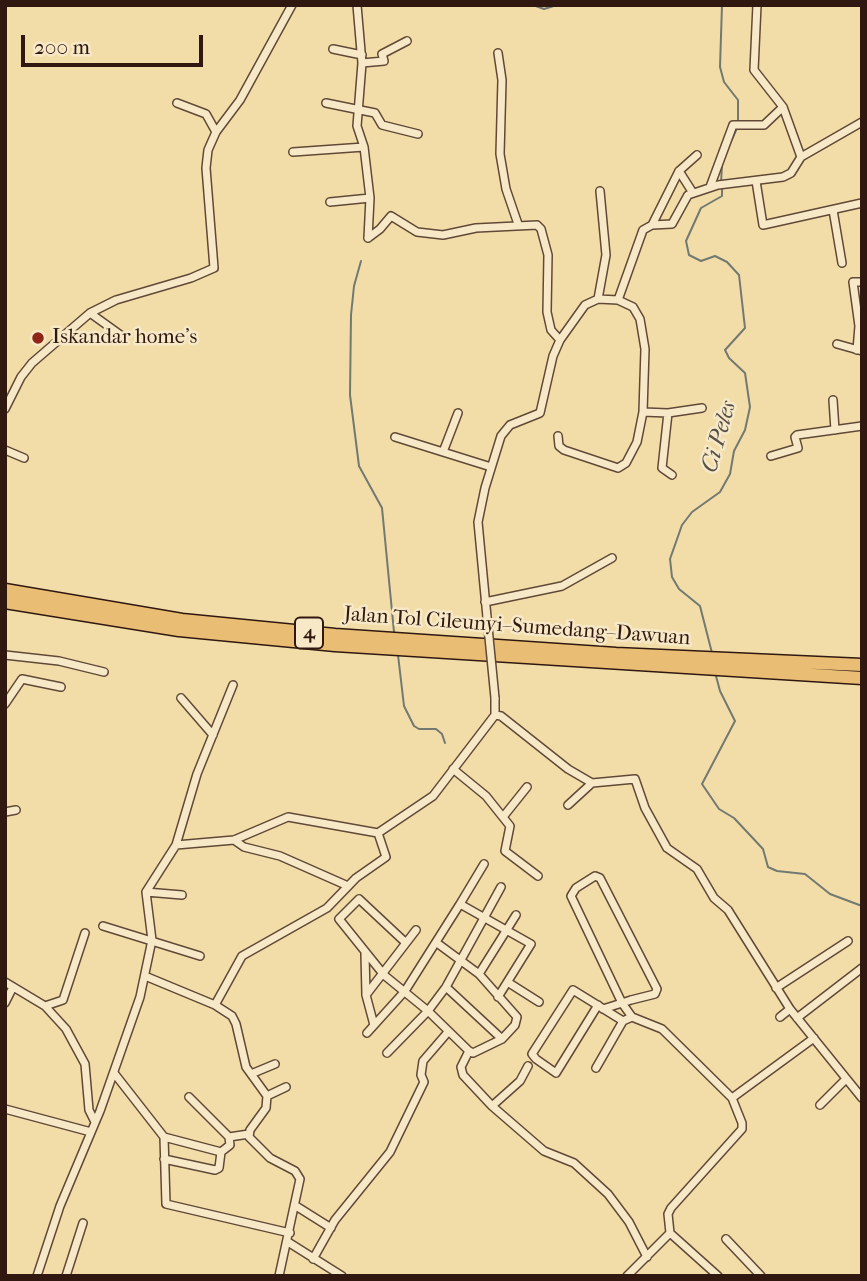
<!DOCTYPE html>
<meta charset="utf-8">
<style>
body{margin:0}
#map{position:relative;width:867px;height:1281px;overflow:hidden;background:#f2dda9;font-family:"IM FELL French Canon",serif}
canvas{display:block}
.frame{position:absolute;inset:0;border:7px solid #301810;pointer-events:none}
.scale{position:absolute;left:21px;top:35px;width:182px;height:32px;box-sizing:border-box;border:4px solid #301810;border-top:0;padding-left:9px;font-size:21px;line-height:24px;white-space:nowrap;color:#301810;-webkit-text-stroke:5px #f7e9c7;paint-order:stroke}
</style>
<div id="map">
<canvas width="867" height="1281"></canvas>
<div class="frame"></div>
<div class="scale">200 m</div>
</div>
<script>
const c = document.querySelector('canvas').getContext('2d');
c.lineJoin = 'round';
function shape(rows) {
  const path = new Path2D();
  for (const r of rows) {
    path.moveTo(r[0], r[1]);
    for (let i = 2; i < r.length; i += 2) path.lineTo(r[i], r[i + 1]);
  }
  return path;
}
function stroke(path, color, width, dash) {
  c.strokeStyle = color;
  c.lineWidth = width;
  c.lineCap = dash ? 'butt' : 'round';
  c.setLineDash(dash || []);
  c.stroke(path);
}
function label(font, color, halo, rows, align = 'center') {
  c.font = font + ' "IM FELL French Canon",serif';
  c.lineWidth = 5;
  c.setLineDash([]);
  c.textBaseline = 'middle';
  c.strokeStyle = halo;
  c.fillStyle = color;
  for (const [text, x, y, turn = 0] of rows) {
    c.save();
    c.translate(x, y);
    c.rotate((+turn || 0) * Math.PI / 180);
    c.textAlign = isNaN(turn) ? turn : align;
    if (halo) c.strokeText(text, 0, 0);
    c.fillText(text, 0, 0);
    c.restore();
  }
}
stroke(shape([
 [533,5,544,9,557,5],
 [722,5,720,67,724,82,738,100,738,121],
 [727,150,738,126],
 [721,183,722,165],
 [361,261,354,286,351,315,350,395,359,466,382,508,394,632],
 [712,653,700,606,679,589,672,577,670,559,682,525,692,512,720,492,730,474,734,451,745,430,750,407,745,373,729,358,725,350,745,328,739,275,727,262,715,256,701,261,689,255,686,241,701,208,722,196,722,189],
 [398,655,404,706,414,726,419,729,436,729,442,734,445,743],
 [716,676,720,691,735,721,702,784,719,809,734,818,763,849,768,867,777,871,805,874,830,894,862,906]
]), '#727971', 2);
const street = shape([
 [357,5,362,63,357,126,364,147,370,198,368,238],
 [757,5,754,70,783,107,801,157],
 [333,49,362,55],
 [498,53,502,80,500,154,506,189,518,224],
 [362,63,384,61,382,54,407,41],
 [177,103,206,114,216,132],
 [326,103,375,113,382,125,418,134],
 [293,152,364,147],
 [679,171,693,193],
 [756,181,763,225,862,203],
 [710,187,733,125,764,125,783,107],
 [330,202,370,198],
 [833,210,842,263],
 [652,225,679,171,697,155],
 [368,238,380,229,391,216,417,232,443,235,476,228,537,225,541,229,548,255,547,312,551,330,560,340],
 [598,299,606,255,600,191],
 [618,300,643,230,652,225,672,224,688,195,718,185,783,177,791,173,801,157,862,122],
 [90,313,122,336],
 [837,344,862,351],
 [857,350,859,326,853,282,862,282],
 [833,400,835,430],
 [5,409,21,377,32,363,90,313,116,300,191,278,214,268,206,168,208,150,216,132,240,100,292,5],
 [643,412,668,413,702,408],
 [668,413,662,468,672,475],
 [395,437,491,467],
 [5,450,24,458],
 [443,452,458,413],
 [771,456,798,448,795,437,797,435,862,426],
 [485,602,562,586,612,558],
 [487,617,478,522,485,488,501,436,510,425,540,413,553,356,560,340,585,305,598,299,618,300,633,307,640,319,645,349,643,412,637,442,626,463,618,468,564,450,559,446,558,436],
 [5,655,59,661,104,672],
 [181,698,213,735],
 [5,704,22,679,61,687],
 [495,715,501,716,568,769,592,783,635,779,645,808,667,848,697,869,714,898,728,910,790,1009,862,1098],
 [453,769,486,796,510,826,505,851,538,876],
 [568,805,592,783],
 [5,812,16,810],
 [503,817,527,787],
 [234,840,244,847,280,856,348,886],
 [176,845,234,840,288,817,378,833,433,796,495,715,495,698],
 [146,892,182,895],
 [460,904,484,864],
 [103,926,200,956],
 [406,943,359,899,339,919,384,975,428,1011,469,1051,461,1067,463,1075,492,1106,544,1151,574,1163,608,1194,629,1222,647,1257],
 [437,943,479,974,517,1017,515,1025,502,1039,473,1053,469,1051],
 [365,954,366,995,374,1025],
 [479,974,516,915],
 [145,976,215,1005,232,1016,236,1024,246,1067,267,1096,266,1108,250,1130,249,1137,270,1158,295,1171,300,1179,279,1276],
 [5,982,45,1006,66,1029,85,1064,89,1110,95,1122],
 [509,983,539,1002],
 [446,987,502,1039],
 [776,988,848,941],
 [366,995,416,930],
 [5,1003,13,987],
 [215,1005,242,956,327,908,356,878,386,857,378,833],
 [598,1005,556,1073,536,1059,532,1054,573,990,623,1021,632,1017,662,1029,732,1098],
 [45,1006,63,1000,85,933],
 [603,1009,622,1003,631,1000,655,994,657,989,600,878,595,876,576,888,571,896,622,1003,632,1017],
 [780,1017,790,1009],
 [797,1018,862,968],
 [367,1033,405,991,460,904,531,944,498,997],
 [387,1053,428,1011,446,987,501,887],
 [596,1068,623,1021],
 [114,1073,164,1137,166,1204,290,1233],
 [251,1074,275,1064],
 [267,1096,286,1087],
 [189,1097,229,1137],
 [820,1105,846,1079],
 [492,1106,520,1081,528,1066],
 [5,1109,91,1132],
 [164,1137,221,1152,230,1145,229,1137,249,1134],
 [164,1159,215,1170,219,1168,221,1152],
 [296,1206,331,1228],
 [670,1233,718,1276],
 [726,1239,761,1276],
 [288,1242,342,1276],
 [313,1259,335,1220,390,1152,424,1082,421,1075,423,1061,448,1032],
 [37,1276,60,1206,100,1111,140,997,152,940,146,892,176,845,197,774,233,685],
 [66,1276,83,1223],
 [627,1276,670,1233,668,1214,671,1208,742,1129,742,1123,732,1098,814,1038]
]);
const highway = shape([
 [5,590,182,620,335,635,616,654,862,665],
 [5,602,179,630,335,645,862,678]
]);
stroke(street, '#604936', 10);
stroke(highway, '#301810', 15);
stroke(street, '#f7e9c7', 7);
stroke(highway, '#e9be74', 12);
const streetBridge = shape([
 [487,617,495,698]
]);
stroke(streetBridge, '#604936', 10, []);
stroke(streetBridge, '#f7e9c7', 7);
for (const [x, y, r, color] of [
 [38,338,7,"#8f2418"]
]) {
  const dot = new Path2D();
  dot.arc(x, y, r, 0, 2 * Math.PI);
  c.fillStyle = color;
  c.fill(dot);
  stroke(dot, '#f7e9c7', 2.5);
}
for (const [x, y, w] of [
 [309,633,28]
]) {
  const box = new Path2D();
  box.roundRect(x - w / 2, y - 15.5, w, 31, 5);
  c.fillStyle = '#f7e9c7';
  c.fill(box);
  stroke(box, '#301810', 2);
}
label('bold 19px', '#301810', null, [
 ["4",309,633]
]);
label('21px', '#301810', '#f7e9c7', [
 ["Iskandar home's",52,338]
], 'left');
label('21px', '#301810', '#f7e9c7', [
 ["Jalan Tol Cileunyi–Sumedang–Dawuan",517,627,4]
]);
label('italic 23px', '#565149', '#f7e9c7', [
 ["Ci Peles",720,437,-74]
]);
</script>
